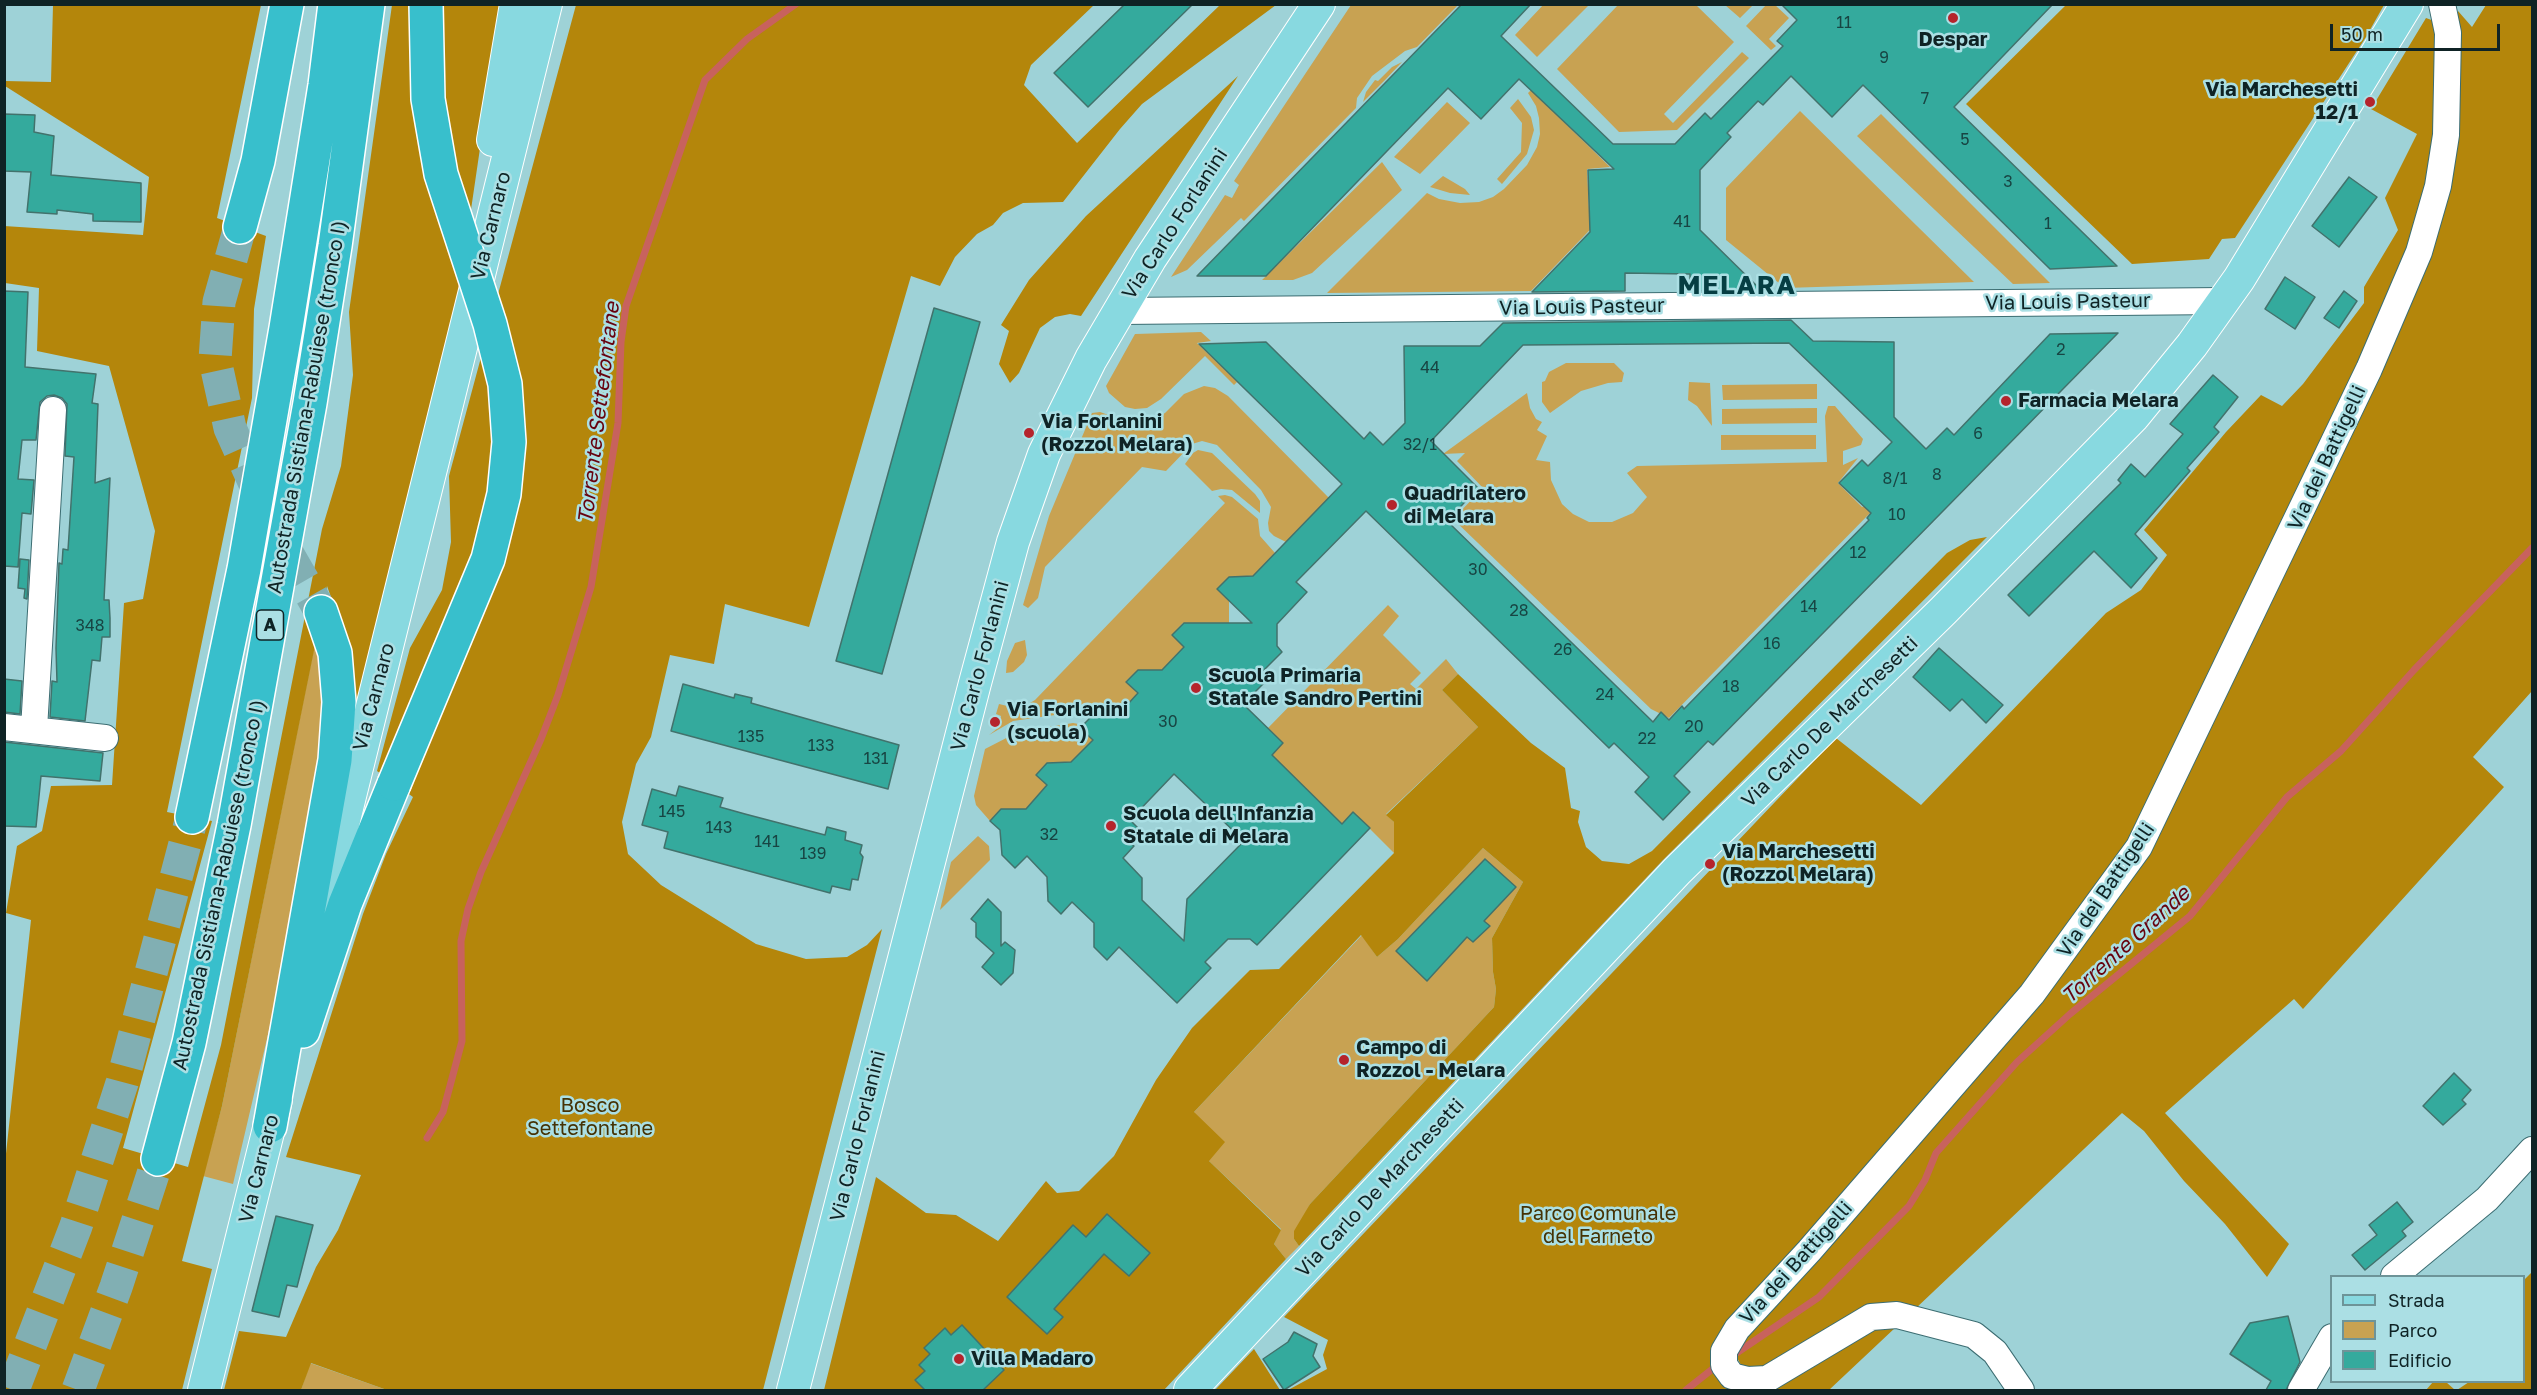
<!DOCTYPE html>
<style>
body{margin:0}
#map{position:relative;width:2537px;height:1395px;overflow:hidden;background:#9ed2d7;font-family:"Golos Text",sans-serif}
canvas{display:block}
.frame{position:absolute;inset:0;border:6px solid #0f2325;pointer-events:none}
.legend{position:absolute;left:2330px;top:1275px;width:195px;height:108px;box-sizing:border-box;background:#abdfe4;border:2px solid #6d9498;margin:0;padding:8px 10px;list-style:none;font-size:18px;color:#0f2325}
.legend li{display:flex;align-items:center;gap:12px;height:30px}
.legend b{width:30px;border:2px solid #6d9498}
.scale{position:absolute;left:2330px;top:24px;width:170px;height:27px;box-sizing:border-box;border:3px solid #0f2325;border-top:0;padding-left:8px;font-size:18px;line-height:21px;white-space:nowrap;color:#0f2325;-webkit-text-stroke:4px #abdfe4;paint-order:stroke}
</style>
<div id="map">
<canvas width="2537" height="1395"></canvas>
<div class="frame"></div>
<ul class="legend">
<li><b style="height:8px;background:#88d9e0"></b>Strada</li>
<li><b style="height:16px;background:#c8a252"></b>Parco</li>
<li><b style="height:16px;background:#34aa9d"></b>Edificio</li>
</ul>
<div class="scale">50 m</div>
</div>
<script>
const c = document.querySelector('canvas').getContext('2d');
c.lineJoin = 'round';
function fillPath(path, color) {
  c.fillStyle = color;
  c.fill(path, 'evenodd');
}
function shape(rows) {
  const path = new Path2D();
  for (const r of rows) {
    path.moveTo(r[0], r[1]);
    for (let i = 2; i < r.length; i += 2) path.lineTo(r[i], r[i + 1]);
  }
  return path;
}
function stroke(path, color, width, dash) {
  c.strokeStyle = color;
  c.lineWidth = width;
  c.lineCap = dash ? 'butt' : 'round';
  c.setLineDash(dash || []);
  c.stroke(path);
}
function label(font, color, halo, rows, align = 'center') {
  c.font = font + ' "Golos Text",sans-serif';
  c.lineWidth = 5;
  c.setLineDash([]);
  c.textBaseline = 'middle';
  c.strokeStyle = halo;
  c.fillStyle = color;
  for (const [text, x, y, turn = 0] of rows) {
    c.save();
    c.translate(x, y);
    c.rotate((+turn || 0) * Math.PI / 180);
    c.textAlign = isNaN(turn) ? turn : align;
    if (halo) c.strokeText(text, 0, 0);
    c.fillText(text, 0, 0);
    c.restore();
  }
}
fillPath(shape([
 [1544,4,1589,5,1537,57,1515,35],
 [1767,4,1775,5,1789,18,1769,39,1776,46,1771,50,1746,26],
 [1351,5,1458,5,1417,47,1405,51,1372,76,1357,98,1356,108,1244,221,1241,218,1187,270,1171,277,1225,195,1232,198,1239,185,1234,181],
 [1618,5,1696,5,1734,42,1664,114,1673,123,1742,52,1749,58,1677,130,1619,132,1557,69],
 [1725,5,1753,5,1740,18],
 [1402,62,1385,80,1363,102,1366,92,1375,80,1378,81,1392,67],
 [1531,90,1610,167,1587,169,1589,210,1610,209,1531,291,1327,293,1427,193,1439,199,1460,203,1479,202,1493,197,1504,189,1527,165,1537,147,1540,134,1539,118,1536,106,1528,93],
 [1518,99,1531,117,1534,130,1527,154,1502,184,1497,179,1521,152,1522,123,1510,108],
 [1447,102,1470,123,1420,174,1394,157],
 [1800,111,1974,282,1785,288,1726,240,1726,188],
 [1881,114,2050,283,2013,284,1857,136],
 [1382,162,1402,190,1312,273,1293,280,1262,280],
 [1443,176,1465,189,1470,195,1450,193,1430,187],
 [1201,332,1211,341,1197,343,1237,382,1234,385,1205,356,1161,399,1147,408,1135,409,1125,407,1109,393,1106,386,1135,334],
 [1566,363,1614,363,1624,373,1622,382,1608,383,1581,391,1550,413,1542,402,1542,382,1545,381,1549,372],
 [1689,382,1710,383,1712,426,1697,406,1688,400],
 [1817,384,1817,399,1723,400,1722,385],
 [1204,386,1215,388,1228,396,1329,498,1286,542,1274,536,1269,531,1268,523,1271,507,1261,490,1217,445,1202,441,1192,444,1166,471,1142,467,1045,567,1038,598,1028,608,1023,605,1049,516,1092,413,1100,412,1126,421,1148,421,1165,413,1184,394],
 [1527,393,1530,408,1536,419,1542,422,1537,430,1547,436,1536,460,1550,462,1551,480,1562,504,1573,514,1589,522,1612,522,1633,513,1647,497,1627,473,1637,466,1827,462,1825,416,1828,406,1835,406,1863,439,1861,445,1843,451,1843,465,1858,458,1838,483,1862,507,1867,505,1873,510,1669,718,1651,709,1453,519,1483,488,1457,461,1465,453,1443,454],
 [1817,408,1817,423,1722,424,1722,409],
 [1721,435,1816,435,1816,449,1721,450],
 [1198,450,1212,453,1255,494,1260,501,1260,513,1232,490,1221,489,1212,491,1185,464,1193,453],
 [1225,495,1232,497,1258,519,1260,536,1275,553,1253,576,1229,577,1217,589,1229,600,1229,623,1183,623,1172,635,1184,647,1162,670,1138,670,1126,681,1138,694,1117,716,1092,716,1080,703,1069,713,1013,721,989,735,998,728,1001,716,996,714,999,704,1020,709,1035,700,1225,503,1218,496],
 [1388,605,1399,616,1383,635,1421,673,1410,684,1416,689,1446,659,1458,674,1442,690,1478,727,1386,814,1394,822,1394,853,1353,812,1342,824,1272,755,1283,743,1268,728],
 [316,638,325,681,324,740,295,919,233,1184,203,1176,222,1106],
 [1025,640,1027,655,1024,662,1013,672,1006,673,1007,661,1015,643],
 [1073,723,1084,725,1081,728,1093,740,1071,762,1047,763,1036,775,1047,785,1026,809,1001,809,990,821,976,805,974,796,985,749,1018,732],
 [978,836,989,846,990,860,940,910,951,862],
 [1483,848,1523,882,1492,938,1493,972,1496,989,1494,1007,1310,1204,1294,1239,1299,1246,1286,1259,1274,1244,1281,1229,1209,1161,1194,1112,1362,935,1377,957,1398,939],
 [310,1363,387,1390,301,1390]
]), '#c8a252');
fillPath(shape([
 [2067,4,2384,4,2384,5,2366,37,2235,238,2222,239,2209,259,2132,264,1966,104],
 [53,5,261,5,217,218,266,236,254,309,252,398,167,812,212,821,123,1148,188,1167,221,1045,322,529,341,466,353,375,349,312,392,5,501,5,456,312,356,723,341,625,327,586,222,1106,182,1261,212,1269,182,1390,5,1390,5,1163,31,920,6,913,17,846,42,831,51,786,112,785,124,603,143,599,155,531,109,366,37,351,39,288,5,283,4,226,143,235,149,177,5,86,5,81,51,82],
 [576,5,1094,5,1031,65,1024,85,1077,143,1220,5,1276,5,1142,104,1120,129,1063,202,1023,203,1003,213,993,225,977,234,955,257,940,286,911,276,809,627,725,604,714,664,670,655,651,737,636,764,622,822,628,854,661,885,756,944,806,959,847,957,867,945,882,929,763,1390,387,1390,311,1363,301,1390,224,1390,239,1331,286,1337,316,1267,338,1230,361,1175,286,1157,363,914,386,854,413,797,377,771,410,648,442,590,451,542,449,476],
 [2486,5,2532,5,2532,691,2473,757,2504,787,2303,1009,2294,999,2165,1113,2289,1244,2267,1277,2225,1224,2184,1181,2144,1131,2122,1113,1914,1310,1760,1371,1741,1365,1735,1354,1745,1334,2037,1009,2139,867,2456,143,2458,11,2472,27],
 [2426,18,2437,22,2437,155,2414,240,2378,326,2140,822,2103,885,2027,984,1714,1355,1755,1390,1288,1390,1327,1369,1323,1355,1328,1340,1284,1317,1836,738,1921,805,2106,613,2141,590,2167,555,2144,530,2226,432,2261,395,2282,406,2303,384,2364,303,2364,287,2398,230,2385,198,2417,134,2371,109],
 [1238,76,1081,316,1070,314,1055,317,1040,328,1019,373,1010,383,999,364,1009,331,1001,325,1029,280,1086,216],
 [1987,537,1663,860,1299,1246,1294,1239,1294,1231,1310,1204,1494,1007,1496,989,1493,972,1492,938,1523,882,1483,848,1398,939,1377,957,1361,935,1194,1112,1225,1142,1209,1161,1281,1230,1274,1244,1286,1259,1164,1390,824,1390,876,1177,926,1213,956,1215,998,1241,1046,1181,1057,1193,1079,1191,1114,1156,1156,1080,1192,1028,1250,970,1279,969,1394,853,1394,822,1386,815,1478,727,1442,690,1458,674,1531,743,1565,768,1571,808,1580,811,1578,822,1586,847,1602,861,1629,864,1652,851,1947,553,1970,540],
 [2532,1272,2532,1390,2457,1390,2469,1382,2524,1382,2524,1280],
 [1896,1327,1829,1390,1759,1390,1870,1329],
 [1254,1349,1280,1390,1215,1390],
 [2433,1382,2446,1382,2455,1390,2426,1390]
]), '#b4860b');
stroke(shape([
 [427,1138,443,1112,462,1041,461,941,468,909,481,872,541,739,558,695,591,587,618,423,621,342,626,306,705,80,747,39,796,4],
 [1735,1354,1819,1297,1909,1206,1925,1180,1936,1153,2017,1062,2070,1014,2190,916,2287,797,2341,751,2414,670,2532,548],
 [1686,1390,1715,1367]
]), '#c8625d', 7);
const building = shape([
 [1125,4,1193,4,1088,107,1054,73,1125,4],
 [1462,4,1531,4,1501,36,1613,144,1675,144,1705,113,1711,119,1783,46,1777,41,1797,20,1781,4,2053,4,1954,107,2117,266,2050,269,1863,85,1832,117,1791,76,1763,105,1758,101,1727,133,1731,137,1700,170,1700,230,1761,290,1690,291,1690,274,1625,273,1625,291,1532,292,1590,232,1588,170,1614,169,1519,79,1481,119,1448,88,1266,276,1197,276,1462,4],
 [4,114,35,115,34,132,54,136,51,175,141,183,141,222,93,221,93,214,57,210,57,214,27,212,31,172,4,171,4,114],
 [2349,177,2377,197,2339,247,2312,226,2349,177],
 [2285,277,2315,297,2295,329,2265,309,2285,277],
 [4,291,28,292,25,367,96,374,92,403,98,404,95,483,110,478,104,600,109,600,110,618,110,637,102,637,100,661,92,660,85,721,50,717,52,681,57,682,56,648,59,563,62,564,63,549,68,550,74,457,65,456,67,404,62,398,54,395,47,396,40,402,36,440,22,440,18,479,34,480,31,514,22,513,18,567,4,566,4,291],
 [2344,291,2357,301,2339,328,2324,318,2344,291],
 [934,308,980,322,882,674,836,661,934,308],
 [1791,320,1813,341,1894,342,1894,417,1926,449,1947,428,1954,435,2050,334,2118,333,1713,745,1708,741,1674,776,1690,792,1663,820,1635,792,1649,777,1614,743,1609,748,1366,511,1296,582,1307,592,1277,624,1277,646,1282,652,1259,675,1266,681,1243,704,1283,743,1272,755,1342,824,1353,812,1370,828,1257,945,1250,939,1228,939,1205,962,1211,968,1177,1003,1119,947,1107,960,1094,947,1094,923,1072,902,1061,914,1048,901,1047,877,1027,856,1015,868,1002,855,1000,830,990,821,1001,809,1026,809,1047,785,1036,775,1047,763,1071,762,1093,740,1080,728,1092,716,1117,716,1138,693,1126,682,1138,670,1162,670,1184,647,1172,635,1184,623,1252,623,1217,589,1229,577,1253,576,1342,484,1199,344,1266,342,1364,439,1370,432,1383,445,1405,423,1404,346,1480,346,1503,323,1791,320],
 [1789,343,1892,442,1868,466,1862,460,1839,483,1871,513,1867,518,1869,520,1684,709,1682,706,1669,720,1661,712,1653,722,1447,521,1478,488,1431,441,1523,345,1789,343],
 [1174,774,1244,841,1187,899,1184,941,1142,900,1142,878,1123,858,1134,846,1130,843,1141,831,1130,820,1174,774],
 [2213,375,2238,397,2214,427,2219,432,2187,468,2190,471,2135,534,2157,558,2131,588,2094,551,2029,616,2008,595,2121,483,2118,480,2131,464,2145,477,2183,434,2170,424,2213,375],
 [20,559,29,560,27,599,24,598,25,589,18,588,20,559],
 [1939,648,2003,705,1986,723,1962,699,1950,711,1913,677,1939,648],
 [4,679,22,681,20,714,4,712,4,679],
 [683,684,734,698,735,694,752,698,751,703,899,745,888,789,671,731,683,684],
 [4,742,103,753,100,781,41,776,36,827,4,826,4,742],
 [679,786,723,798,720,807,745,814,825,835,827,827,846,832,845,840,862,845,860,853,863,857,858,880,852,879,850,890,832,886,830,893,664,848,668,832,642,825,652,789,676,796,679,786],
 [1485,859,1516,887,1484,921,1490,926,1473,942,1467,937,1427,981,1396,951,1485,859],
 [988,899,1001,912,1001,946,1005,942,1015,950,1013,973,1001,985,982,967,994,953,976,937,976,923,971,919,988,899],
 [2454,1073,2471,1090,2462,1100,2466,1104,2443,1125,2423,1106,2454,1073],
 [2397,1202,2413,1222,2402,1231,2406,1236,2365,1270,2352,1255,2377,1235,2369,1225,2397,1202],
 [1107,1214,1150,1253,1129,1276,1104,1254,1054,1309,1063,1317,1047,1334,1007,1297,1073,1225,1086,1237,1107,1214],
 [276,1216,313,1225,297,1287,287,1285,279,1317,252,1311,276,1216],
 [2288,1316,2300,1362,2286,1390,2266,1390,2271,1381,2230,1354,2250,1323,2288,1316],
 [962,1325,1004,1370,983,1390,925,1390,915,1380,925,1371,919,1365,930,1354,924,1348,945,1328,951,1335,962,1325],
 [1294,1332,1317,1344,1313,1356,1320,1367,1284,1390,1263,1359,1288,1342,1294,1332]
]);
fillPath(building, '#34aa9d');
stroke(building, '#42726c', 1.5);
stroke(shape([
 [240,227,219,302,215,360,230,428,282,544,321,612],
 [13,1390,76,1226,122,1083,192,817],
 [78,1390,116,1287,158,1159]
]), '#81afb3', 33, [33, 16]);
const minor = shape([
 [1119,311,2224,301],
 [4,727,105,738],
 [34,729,53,410],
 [2394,1276,2487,1199,2532,1150],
 [2021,1390,1995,1352,1974,1335,1897,1315,1871,1317,1767,1379,1748,1380,1732,1376,1724,1365,1724,1351,1737,1329,1809,1251,2032,994,2139,847,2369,369,2419,252,2438,186,2446,135,2448,33,2442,4],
 [2301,1390,2332,1337]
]);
const major = shape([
 [493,140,516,4],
 [325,897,546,4],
 [204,1390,276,1100],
 [793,1390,975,683,1013,542,1044,454,1091,359,1150,259,1319,4],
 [1190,1390,1677,871,1943,611,2134,416,2192,345,2239,279,2407,4]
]);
const highway = shape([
 [240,227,258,161,287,4],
 [192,817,244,569,286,328,325,85,335,4],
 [303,1031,345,904,394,784],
 [270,1126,335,760,339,702,335,653,321,612],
 [158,1159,189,1043,234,825,310,403,335,246,368,4]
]);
stroke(minor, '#3c6d72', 28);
stroke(major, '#fff', 34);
stroke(highway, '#fff', 36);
stroke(minor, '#fff', 26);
stroke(major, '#88d9e0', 32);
stroke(highway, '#38bfcc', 33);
const highwayBridge = shape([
 [394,784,488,559,504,494,509,442,505,384,490,324,441,174,428,99,426,4]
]);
stroke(highwayBridge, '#fff', 36, []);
stroke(highwayBridge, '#38bfcc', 33);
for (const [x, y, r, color] of [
 [1953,18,6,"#b5242c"],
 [2370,102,6,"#b5242c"],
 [2006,401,6,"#b5242c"],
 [1029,433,6,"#b5242c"],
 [1392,505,6,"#b5242c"],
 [1196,688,6,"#b5242c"],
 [995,722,6,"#b5242c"],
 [1111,826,6,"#b5242c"],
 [1710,864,6,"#b5242c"],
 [1344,1060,6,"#b5242c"],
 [959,1359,6,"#b5242c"]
]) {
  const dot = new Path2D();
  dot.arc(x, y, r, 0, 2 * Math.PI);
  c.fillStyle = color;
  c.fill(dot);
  stroke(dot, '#abdfe4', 2);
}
label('16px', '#184543', null, [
 ["11",1844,23],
 ["9",1884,58],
 ["7",1925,99],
 ["5",1965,140],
 ["3",2008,182],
 ["41",1682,222],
 ["1",2048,224],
 ["2",2061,350],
 ["44",1430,368],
 ["6",1978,434],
 ["32/1",1420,445],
 ["8",1937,475],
 ["8/1",1895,479],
 ["10",1897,515],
 ["12",1858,553],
 ["30",1478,570],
 ["14",1809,607],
 ["28",1519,611],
 ["348",90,626],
 ["16",1772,644],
 ["26",1563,650],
 ["18",1731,687],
 ["24",1605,695],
 ["30",1168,722],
 ["20",1694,727],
 ["135",751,737],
 ["22",1647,739],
 ["133",821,746],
 ["131",876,759],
 ["145",672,812],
 ["143",719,828],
 ["32",1049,835],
 ["141",767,842],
 ["139",813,854]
]);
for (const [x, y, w] of [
 [270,625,27]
]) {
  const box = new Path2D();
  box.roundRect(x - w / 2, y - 15, w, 30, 4.5);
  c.fillStyle = '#abdfe4';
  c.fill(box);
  stroke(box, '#0f2325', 1.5);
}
label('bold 18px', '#0f2325', null, [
 ["A",270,625]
]);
label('bold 20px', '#0f2325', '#abdfe4', [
 ["Despar",1953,40,"center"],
 ["Via Marchesetti",2358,90,"right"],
 ["12/1",2358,113,"right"],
 ["Farmacia Melara",2018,401],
 ["Via Forlanini",1041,422],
 ["(Rozzol Melara)",1041,445],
 ["Quadrilatero",1404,494],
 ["di Melara",1404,517],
 ["Scuola Primaria",1208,676],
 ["Statale Sandro Pertini",1208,699],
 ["Via Forlanini",1007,710],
 ["(scuola)",1007,733],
 ["Scuola dell'Infanzia",1123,814],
 ["Statale di Melara",1123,837],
 ["Via Marchesetti",1722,852],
 ["(Rozzol Melara)",1722,875],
 ["Campo di",1356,1048],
 ["Rozzol - Melara",1356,1071],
 ["Villa Madaro",971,1359]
], 'left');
label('20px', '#0f2325', '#abdfe4', [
 ["Via Carlo Forlanini",1175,224,-57],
 ["Via Carnaro",491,226,-76],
 ["Via Louis Pasteur",2068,302,-1],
 ["Via Louis Pasteur",1582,307,-1],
 ["Autostrada Sistiana-Rabuiese (tronco I)",307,407,-80],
 ["Via dei Battigelli",2327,458,-65],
 ["Via Carlo Forlanini",980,666,-75],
 ["Via Carnaro",374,697,-75],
 ["Via Carlo De Marchesetti",1830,722,-44],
 ["Autostrada Sistiana-Rabuiese (tronco I)",219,885,-78],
 ["Via dei Battigelli",2106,890,-56],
 ["Via Carlo Forlanini",858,1136,-76],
 ["Via Carnaro",259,1169,-76],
 ["Via Carlo De Marchesetti",1380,1188,-47],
 ["Via dei Battigelli",1796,1263,-48]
]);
label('20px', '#453204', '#abdfe4', [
 ["Bosco",590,1106],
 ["Settefontane",590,1129],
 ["Parco Comunale",1598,1214],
 ["del Farneto",1598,1237]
]);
label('italic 21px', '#67030f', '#abdfe4', [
 ["Torrente Settefontane",599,413,-83],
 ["Torrente Grande",2126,945,-42]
]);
c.letterSpacing = '1.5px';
label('bold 26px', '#063e43', '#abdfe4', [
 ["MELARA",1737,286]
]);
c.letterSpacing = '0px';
</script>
